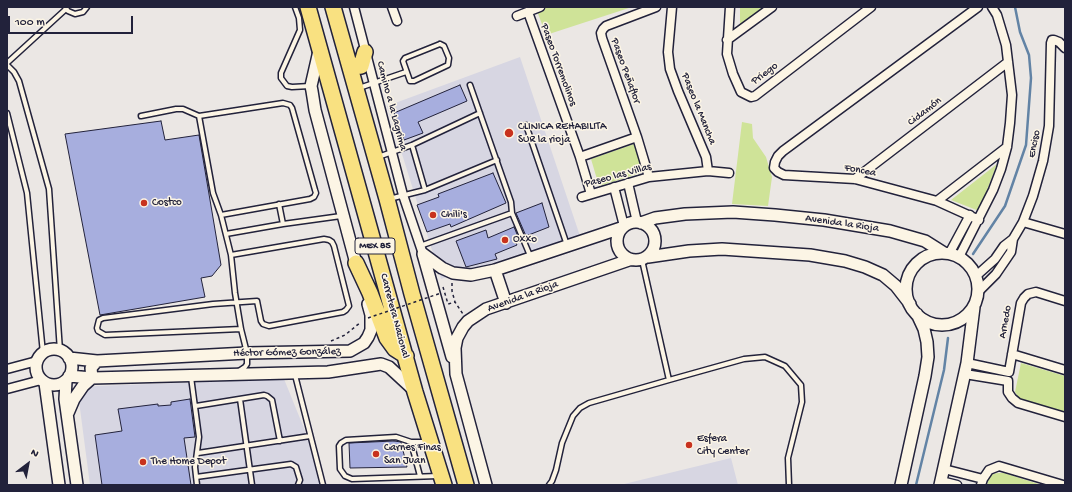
<!DOCTYPE html>
<meta charset="utf-8">
<style>
body{margin:0}
#map{position:relative;width:1072px;height:492px;overflow:hidden;background:#ebe7e4;font-family:"Gochi Hand",sans-serif}
canvas{display:block}
.frame{position:absolute;inset:0;border:8px solid #22223b;pointer-events:none}
.north{position:absolute;left:8px;top:444px;width:40px;height:40px;-webkit-text-stroke:3px #fcf5e5;paint-order:stroke;rotate:32deg;font-size:11px;font-weight:700;line-height:16px;text-align:center;color:#22223b}
.north::after{content:'';display:block;margin:auto;width:14px;height:18px;background:#22223b;clip-path:polygon(50% 0,100% 100%,50% 72%,0 100%)}
.scale{position:absolute;left:8px;top:16px;width:125px;height:18px;box-sizing:border-box;border:2px solid #22223b;border-top:0;padding-left:5px;font-size:12px;line-height:14px;white-space:nowrap;color:#22223b;-webkit-text-stroke:3px #fcf5e5;paint-order:stroke}
</style>
<div id="map">
<canvas width="1072" height="492"></canvas>
<div class="frame"></div>
<div class="north">N</div>
<div class="scale">100 m</div>
</div>
<script>
const c = document.querySelector('canvas').getContext('2d');
c.lineJoin = 'round';
function fillPath(path, color) {
  c.fillStyle = color;
  c.fill(path, 'evenodd');
}
function shape(rows) {
  const path = new Path2D();
  for (const r of rows) {
    if (r.length === 3) {
      path.moveTo(r[0] + r[2], r[1]);
      path.arc(r[0], r[1], r[2], 0, 2 * Math.PI);
      continue;
    }
    path.moveTo(r[0], r[1]);
    for (let i = 2; i < r.length; i += 2) path.lineTo(r[i], r[i + 1]);
  }
  return path;
}
function stroke(path, color, width, dash) {
  c.strokeStyle = color;
  c.lineWidth = width;
  c.lineCap = dash ? 'butt' : 'round';
  c.setLineDash(dash || []);
  c.stroke(path);
}
function label(font, color, halo, rows, align = 'center') {
  c.font = font + ' "Gochi Hand",sans-serif';
  c.lineWidth = 3;
  c.setLineDash([]);
  c.textBaseline = 'middle';
  c.strokeStyle = halo;
  c.fillStyle = color;
  for (const [text, x, y, turn = 0] of rows) {
    c.save();
    c.translate(x, y);
    c.rotate((+turn || 0) * Math.PI / 180);
    c.textAlign = isNaN(turn) ? turn : align;
    if (halo) c.strokeText(text, 0, 0);
    c.fillText(text, 0, 0);
    c.restore();
  }
}
fillPath(shape([
 [520,57,580,236,441,279,387,106],
 [284,379,327,485,90,485,79,401,83,393,90,387,97,386],
 [731,458,738,485,620,485]
]), '#d7d6e2');
fillPath(shape([
 [548,7,632,7,546,35,537,11],
 [740,7,765,7,740,25],
 [742,122,752,124,753,138,766,157,772,177,768,206,732,204],
 [634,144,644,172,599,186,591,159],
 [997,164,979,211,951,200],
 [1021,363,1065,376,1065,413,1020,399,1015,392],
 [998,473,1004,473,1042,485,987,485,989,478,992,474]
]), '#cfe398');
stroke(shape([
 [973,254,1005,206,1026,145,1031,78,1029,55,1020,32,1015,7],
 [916,485,944,370,948,338]
]), '#6283a5', 2.5);
const building = shape([
 [460,85,467,101,418,122,423,133,404,140,394,113,460,85],
 [161,121,165,140,199,135,221,265,212,276,201,278,205,297,100,315,65,134,161,121],
 [493,173,506,203,451,227,450,224,427,232,417,205,439,197,438,194,493,173],
 [542,203,549,227,526,236,516,213,542,203],
 [514,227,519,239,515,241,517,245,495,254,497,259,466,267,456,241,486,230,488,238,514,227],
 [190,399,195,437,184,438,191,485,102,485,95,435,122,431,118,409,158,404,158,406,171,405,171,402,190,399],
 [394,441,401,442,407,467,350,468,349,443,394,441]
]);
fillPath(building, '#a7aede');
stroke(building, '#22223b', 1);
const lane = shape([
 [65,7,68,11,75,14,83,12,87,7],
 [295,7,299,18,300,30,281,73,281,78,287,86,292,87,310,86],
 [440,44,444,46,449,58,448,65,414,81,410,81,404,64,403,61,405,58,440,44],
 [7,63,66,9],
 [7,65,14,72,19,81,49,189,60,351],
 [470,85,511,202,512,213,531,258],
 [359,88,406,72],
 [7,113,27,193,43,353],
 [141,116,176,109,183,109,199,116,283,103,290,105,292,108,315,190,316,193,314,197,310,199,221,215],
 [199,116,213,193,221,215,231,255,235,293,241,329,247,353,247,364,245,367,239,371],
 [526,125,567,245],
 [412,145,425,190],
 [378,157,412,145,480,113],
 [389,199,425,190,497,160],
 [279,204,283,224],
 [226,234,283,224,341,216],
 [420,246,512,213],
 [231,255,324,239,329,240,332,242,334,246,349,306,346,310,343,312,269,326,263,324,261,321,257,301,213,304,103,318,99,320,97,328,98,331,105,335,241,329],
 [295,375,323,485],
 [191,377,199,437,195,467,197,485],
 [669,380,744,359,765,357,785,366,801,385,802,402,788,458,789,485],
 [240,399,252,485],
 [196,406,264,395,267,396,272,400,280,441],
 [411,442,420,476],
 [427,442,411,442,396,437,346,440,341,443,339,446,340,469,345,476,352,479,438,476],
 [198,453,310,436],
 [196,477,291,464,296,467,300,480,298,485],
 [549,485,552,481,556,470,562,443,573,416,580,408,589,403,669,380,642,260]
]);
const street = shape([
 [354,7,403,195,423,254],
 [392,7,397,21],
 [672,7,668,52,670,69,678,91,706,157,708,171],
 [730,7,727,54,733,74,741,92,751,97,755,96,871,7],
 [978,7,783,151,778,156,775,162,774,168,778,172,784,175,855,179,937,201,979,220],
 [528,12,580,157,591,194],
 [517,16,540,7],
 [727,40,772,7],
 [580,157,637,137],
 [649,177,637,137,602,38,601,33,603,29,606,26,656,7],
 [855,179,1008,62],
 [628,183,637,222],
 [614,187,624,226],
 [582,197,649,177,708,171,729,173],
 [937,201,1007,147],
 [1023,222,1065,234],
 [949,254,970,215],
 [959,257,993,190,1001,169,1007,147,1010,123,1012,95,1006,45,997,15,992,7],
 [976,276,995,259,1004,246,1013,239],
 [978,292,996,274,1011,252,1013,239,1023,222,1033,196,1043,161,1049,126,1051,43,1052,40,1054,40,1059,42,1065,48],
 [1012,354,1065,370],
 [967,363,1009,372,1021,303,1024,298,1028,294,1036,292,1065,301],
 [7,369,37,361],
 [965,374,1008,381,1008,392,1012,398,1018,403,1065,417],
 [7,389,41,380],
 [944,469,983,479],
 [941,481,957,485],
 [981,485,983,479,989,470,999,466,1063,485]
]);
const secondary = shape([
 [319,51,311,86,312,91,315,110,358,271],
 [636,241,19],
 [641,223,655,218,685,214,733,212,775,215,824,220,890,231,925,241,944,253],
 [942,289,36],
 [423,254,442,268,453,273,471,275,495,270,621,228],
 [423,254,452,357],
 [648,257,689,251,722,249,810,255,845,261,865,267,883,275,896,286,910,304],
 [495,270,506,303],
 [54,367,18],
 [69,358,97,361,247,353,350,351,364,343,368,337,371,330,371,315,368,304],
 [69,376,92,378,328,372,381,364,389,367,415,391],
 [66,381,65,399,77,485],
 [45,383,59,485],
 [68,413,74,399,83,386,92,378,91,368,97,361],
 [486,485,456,374,455,348,457,338,463,327,468,321,486,309,629,260],
 [901,485,925,376,928,357,927,342,924,329,917,314],
 [940,485,967,363,974,307]
]);
const highway = shape([
 [308,7,415,392,444,485],
 [333,7,387,199,412,294,466,485],
 [349,62,354,67,361,66,365,52],
 [356,263,370,293,387,338,395,349,406,356]
]);
stroke(lane, '#22223b', 7);
stroke(street, '#22223b', 11);
stroke(secondary, '#22223b', 14);
stroke(highway, '#22223b', 18);
stroke(shape([
 [452,283,452,291,455,302,463,314],
 [443,287,448,304,455,302],
 [331,341,345,335,361,322]
]), '#22223b', 1.5, [3, 3]);
stroke(lane, '#fcf5e5', 4);
stroke(street, '#fcf5e5', 8);
stroke(secondary, '#fcf5e5', 11);
stroke(highway, '#f9e181', 15);
stroke(shape([
 [368,318,441,293]
]), '#22223b', 1.5, [3, 3]);
for (const [x, y, r, color] of [
 [509,133,5,"#c8321e"],
 [144,203,4,"#c8321e"],
 [433,215,4,"#c8321e"],
 [505,240,4,"#c8321e"],
 [689,445,4,"#c8321e"],
 [376,454,4,"#c8321e"],
 [143,462,4,"#c8321e"]
]) {
  const dot = new Path2D();
  dot.arc(x, y, r, 0, 2 * Math.PI);
  c.fillStyle = color;
  c.fill(dot);
  stroke(dot, '#fcf5e5', 1.5);
}
for (const [x, y, w] of [
 [375,246,40]
]) {
  const box = new Path2D();
  box.roundRect(x - w / 2, y - 8, w, 16, 3);
  c.fillStyle = '#fcf5e5';
  c.fill(box);
  stroke(box, '#22223b', 1);
}
label('bold 10px', '#22223b', null, [
 ["MEX 85",375,246]
]);
label('11px', '#22223b', '#fcf5e5', [
 ["Paseo Torremolinos",558,65,70],
 ["Paseo Peñaflor",625,71,70],
 ["Priego",765,74,-37],
 ["Camino a la Lagrima",391,106,75],
 ["Paseo la Mancha",698,109,68],
 ["Cidamón",925,112,-38],
 ["Enciso",1035,144,-79],
 ["Foncea",860,171,10],
 ["Paseo las Villas",618,176,-15],
 ["Avenida la Rioja",842,224,8],
 ["Avenida la Rioja",523,297,-20],
 ["Carretera Nacional",394,316,75],
 ["Arnedo",1006,322,-80],
 ["Héctor Gómez González",287,353,-1]
]);
label('11px', '#22223b', '#fcf5e5', [
 ["CLINICA REHABILITA",518,127],
 ["SUR la rioja",518,140],
 ["Costco",152,203],
 ["Chili's",441,215],
 ["Oxxo",513,240],
 ["Esfera",697,439],
 ["City Center",697,452],
 ["Carnes Finas",384,448],
 ["San Juan",384,461],
 ["The Home Depot",151,462]
], 'left');
</script>
